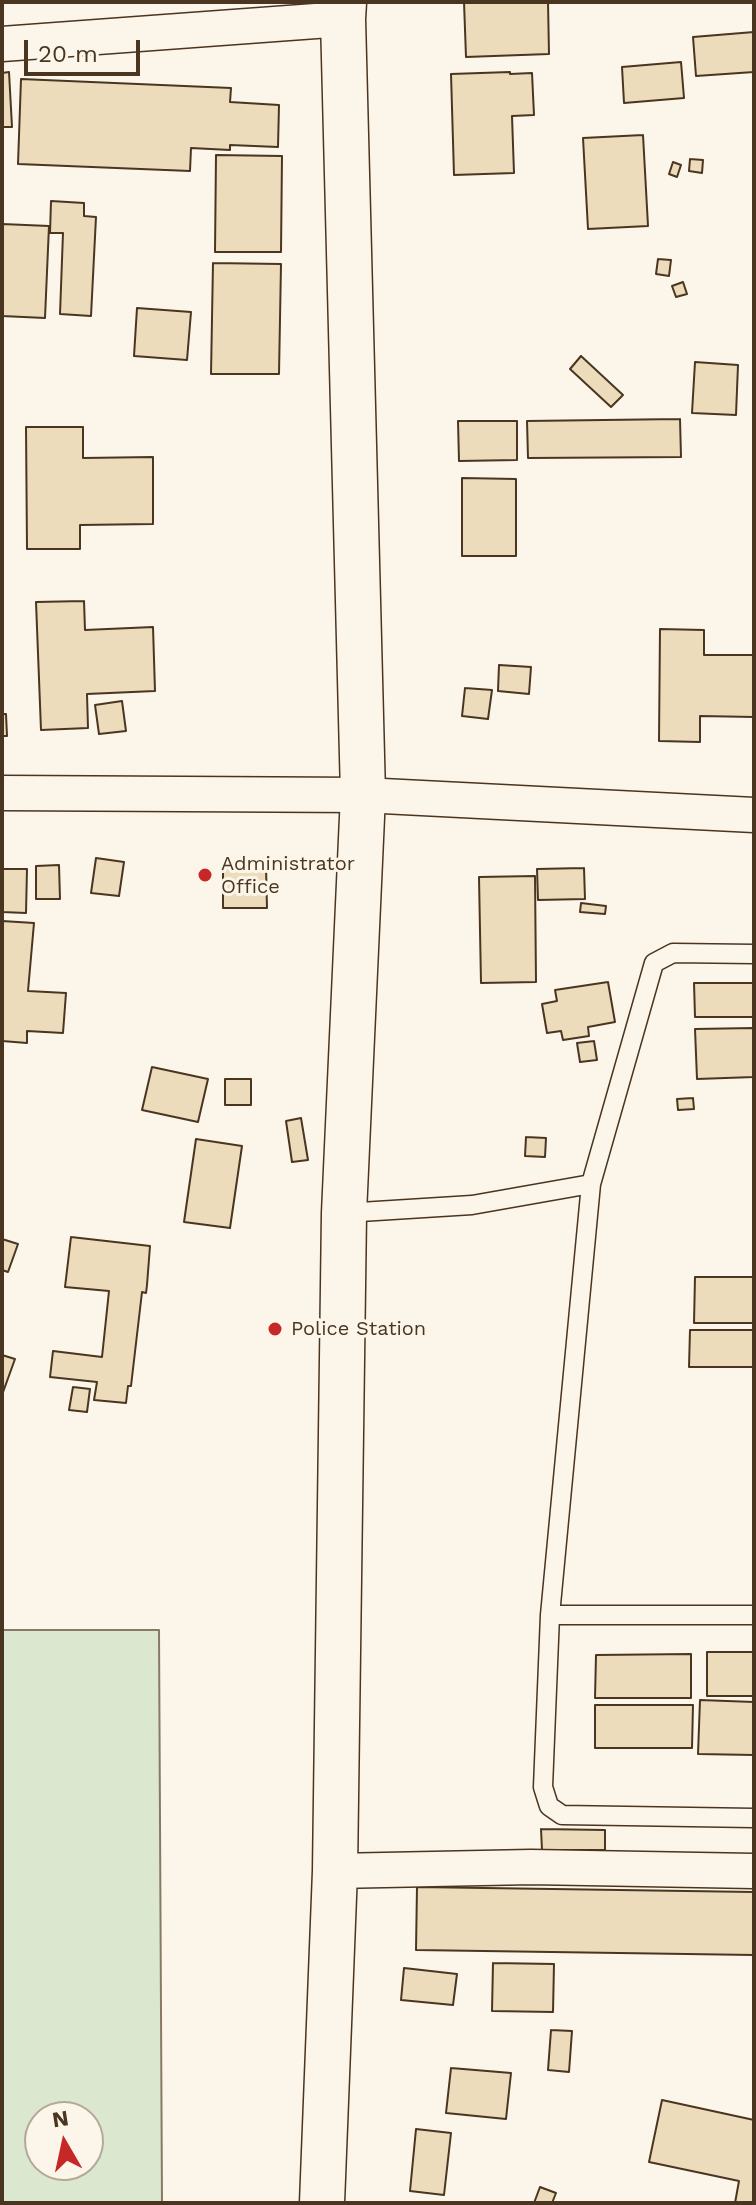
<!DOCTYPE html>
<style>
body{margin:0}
#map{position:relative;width:756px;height:2205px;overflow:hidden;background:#fbf6e9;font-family:"Work Sans",sans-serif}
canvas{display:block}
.frame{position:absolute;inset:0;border:4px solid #4a3520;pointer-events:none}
.north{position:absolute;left:24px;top:2101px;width:80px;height:80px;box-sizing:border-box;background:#fbf6e9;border:2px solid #b4a999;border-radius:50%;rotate:351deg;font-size:22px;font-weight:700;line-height:32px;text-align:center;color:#4a3520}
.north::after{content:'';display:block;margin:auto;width:28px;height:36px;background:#c62828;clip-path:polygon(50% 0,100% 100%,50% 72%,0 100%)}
.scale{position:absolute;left:24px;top:40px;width:116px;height:36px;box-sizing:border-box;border:4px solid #4a3520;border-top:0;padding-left:10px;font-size:24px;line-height:28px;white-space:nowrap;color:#4a3520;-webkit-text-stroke:6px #fbf6e9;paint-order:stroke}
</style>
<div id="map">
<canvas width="756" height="2205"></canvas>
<div class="frame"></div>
<div class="north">N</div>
<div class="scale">20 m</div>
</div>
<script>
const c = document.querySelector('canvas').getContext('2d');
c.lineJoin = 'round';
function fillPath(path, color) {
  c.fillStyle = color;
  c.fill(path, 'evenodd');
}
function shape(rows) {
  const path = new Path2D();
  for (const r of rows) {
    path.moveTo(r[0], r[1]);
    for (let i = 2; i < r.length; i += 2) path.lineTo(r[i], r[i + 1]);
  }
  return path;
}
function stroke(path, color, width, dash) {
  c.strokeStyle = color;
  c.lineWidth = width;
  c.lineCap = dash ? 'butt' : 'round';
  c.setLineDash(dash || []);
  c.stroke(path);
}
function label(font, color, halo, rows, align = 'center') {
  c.font = font + ' "Work Sans",sans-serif';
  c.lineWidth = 6;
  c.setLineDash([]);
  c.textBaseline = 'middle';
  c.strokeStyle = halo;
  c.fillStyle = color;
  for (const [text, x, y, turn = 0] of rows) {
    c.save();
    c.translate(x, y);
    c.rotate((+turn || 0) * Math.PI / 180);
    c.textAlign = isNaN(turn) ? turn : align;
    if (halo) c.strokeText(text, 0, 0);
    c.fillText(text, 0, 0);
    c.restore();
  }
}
const green = shape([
 [2,1630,159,1630,162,2203,2,2203,2,1630],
 [40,2117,88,2117,88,2165,40,2165,40,2117]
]);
fillPath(green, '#dce7d0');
stroke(green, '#887966', 2);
const building = shape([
 [464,2,548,2,549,54,466,57,464,2],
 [754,32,754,72,696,76,693,37,754,32],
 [681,62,684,98,624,103,622,67,681,62],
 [9,72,12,127,2,127,2,73,9,72],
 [510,72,510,74,532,73,534,115,512,116,514,173,454,175,451,74,510,72],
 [21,79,231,88,230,102,279,105,278,147,230,145,230,150,191,148,190,171,18,164,21,79],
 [643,135,648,226,588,229,583,138,643,135],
 [216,155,282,156,281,252,215,252,216,155],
 [690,159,703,160,702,173,689,171,690,159],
 [673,162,681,165,677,177,669,174,673,162],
 [51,201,84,203,84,216,96,217,91,316,60,314,63,233,50,233,51,201],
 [2,224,49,226,45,318,2,316,2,224],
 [658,259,671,260,669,276,656,274,658,259],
 [213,263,281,264,279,374,211,374,213,263],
 [683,282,687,294,676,297,672,286,683,282],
 [137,308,191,312,187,360,134,356,137,308],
 [581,356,623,395,611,407,570,369,581,356],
 [695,362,738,365,736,415,692,413,695,362],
 [680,419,681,457,528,458,527,421,680,419],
 [458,421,517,421,517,460,459,461,458,421],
 [26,427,83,427,83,458,153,457,153,524,80,525,80,549,27,549,26,427],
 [462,478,516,479,516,556,462,556,462,478],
 [84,601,85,630,153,627,155,691,87,694,88,728,41,730,36,602,84,601],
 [660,629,704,630,704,655,754,655,754,717,700,716,700,742,659,741,660,629],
 [499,665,531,667,529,694,498,691,499,665],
 [465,688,492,690,488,719,462,716,465,688],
 [122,701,126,731,99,734,95,705,122,701],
 [2,714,6,714,7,736,2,736,2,714],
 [96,858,124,862,119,896,91,893,96,858],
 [59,865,60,899,36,899,36,866,59,865],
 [266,866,267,908,223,908,223,867,266,866],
 [584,868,585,899,538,900,537,869,584,868],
 [2,869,27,869,26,913,2,912,2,869],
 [535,876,536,982,481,983,479,877,535,876],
 [581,903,606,906,605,914,580,912,581,903],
 [2,921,34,923,28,991,66,993,63,1033,27,1031,27,1043,2,1041,2,921],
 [608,982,615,1022,588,1027,589,1036,563,1040,561,1031,547,1033,542,1004,557,1001,555,990,608,982],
 [694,983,754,983,754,1017,695,1017,694,983],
 [754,1028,754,1077,697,1079,695,1029,754,1028],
 [594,1041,597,1060,580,1062,577,1043,594,1041],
 [152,1067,208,1079,198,1122,142,1110,152,1067],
 [225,1079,251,1079,251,1105,225,1105,225,1079],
 [693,1098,694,1109,678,1110,677,1099,693,1098],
 [301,1118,308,1160,292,1162,286,1121,301,1118],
 [526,1137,546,1138,545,1157,525,1156,526,1137],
 [196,1139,242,1146,230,1228,184,1222,196,1139],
 [71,1237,150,1246,147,1285,146,1293,142,1292,131,1386,128,1386,126,1403,94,1400,97,1382,50,1377,53,1351,102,1357,109,1291,65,1287,71,1237],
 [2,1239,18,1244,8,1272,2,1270,2,1239],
 [695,1277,754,1277,754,1323,694,1323,695,1277],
 [690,1330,754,1330,754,1367,689,1367,690,1330],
 [2,1355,15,1359,2,1395,2,1355],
 [73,1387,90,1389,87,1412,69,1410,73,1387],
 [707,1652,754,1652,754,1696,707,1696,707,1652],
 [691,1654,691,1698,595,1698,596,1655,691,1654],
 [700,1700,754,1702,754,1755,698,1754,700,1700],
 [595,1705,693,1705,692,1748,595,1748,595,1705],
 [541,1829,605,1830,605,1850,542,1850,541,1829],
 [417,1887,754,1892,754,1955,416,1950,417,1887],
 [493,1963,554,1964,553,2012,492,2011,493,1963],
 [404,1968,457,1974,453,2005,401,2000,404,1968],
 [551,2030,572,2031,569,2072,548,2070,551,2030],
 [451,2068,511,2073,506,2119,446,2113,451,2068],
 [662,2100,754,2120,754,2203,735,2203,739,2181,649,2162,662,2100],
 [416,2129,451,2133,444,2195,410,2191,416,2129],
 [540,2187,556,2193,552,2203,534,2203,540,2187]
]);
fillPath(building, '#ecdcbc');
stroke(building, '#4a3520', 2);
const service = shape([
 [754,954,673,953,654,963,591,1184,550,1615,543,1787,549,1806,562,1815,754,1818],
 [344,1213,472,1205,591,1184],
 [550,1615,754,1615]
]);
const minor = shape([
 [2,44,343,19],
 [2,793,363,795,754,815],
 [335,1871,531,1867,754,1871]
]);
const tertiary = shape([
 [322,2203,335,1871,344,1213,363,795,343,19,344,2]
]);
stroke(service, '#4a3520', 21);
stroke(minor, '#4a3520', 37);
stroke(tertiary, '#4a3520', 47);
stroke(service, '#fbf6e9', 18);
stroke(minor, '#fbf6e9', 34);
stroke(tertiary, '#fbf6e9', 44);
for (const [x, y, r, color] of [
 [205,875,8,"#c62828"],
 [275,1329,8,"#c62828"]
]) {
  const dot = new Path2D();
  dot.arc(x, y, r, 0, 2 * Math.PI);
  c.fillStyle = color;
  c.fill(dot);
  stroke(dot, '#fbf6e9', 3);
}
label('20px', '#4a3520', '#fbf6e9', [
 ["Administrator",221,864],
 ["Office",221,887],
 ["Police Station",291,1329]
], 'left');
</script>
